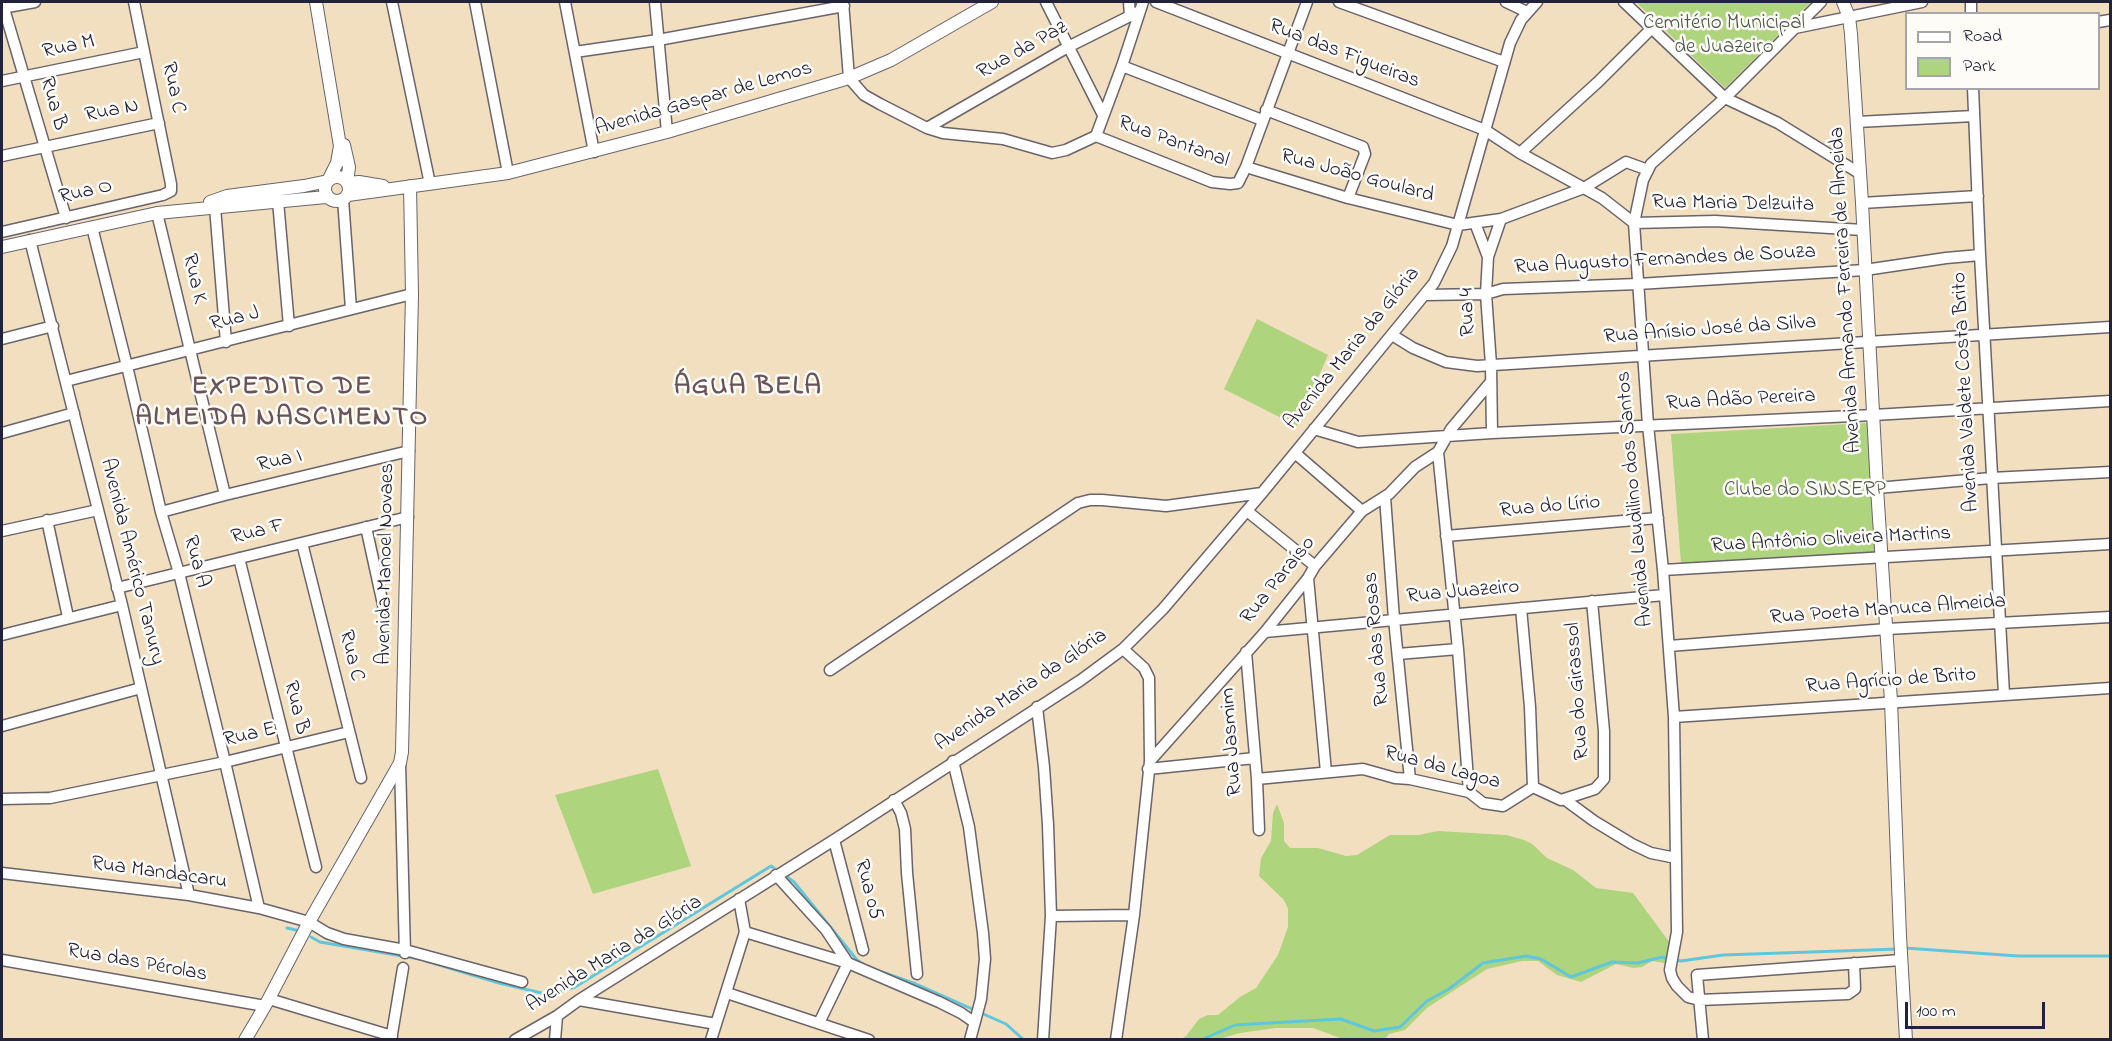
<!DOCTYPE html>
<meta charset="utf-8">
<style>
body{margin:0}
#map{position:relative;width:2112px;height:1041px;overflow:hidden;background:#f1dfc0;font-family:"Indie Flower",sans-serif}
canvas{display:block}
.frame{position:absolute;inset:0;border:3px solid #22223b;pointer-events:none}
.legend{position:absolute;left:1905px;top:12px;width:195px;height:78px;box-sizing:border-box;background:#fdfcf7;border:2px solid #a5a5ac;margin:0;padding:8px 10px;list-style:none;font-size:18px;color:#22223b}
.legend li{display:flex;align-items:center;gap:12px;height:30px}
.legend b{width:30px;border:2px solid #a5a5ac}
.scale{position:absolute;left:1905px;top:1002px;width:140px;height:27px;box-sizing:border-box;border:3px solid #22223b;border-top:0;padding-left:8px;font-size:18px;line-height:21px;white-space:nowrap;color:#22223b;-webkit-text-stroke:4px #fdfcf7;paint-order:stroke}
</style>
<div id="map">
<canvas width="2112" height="1041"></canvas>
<div class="frame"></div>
<ul class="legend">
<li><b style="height:8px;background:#fff"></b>Road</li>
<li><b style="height:16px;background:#aed47d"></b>Park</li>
</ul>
<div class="scale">100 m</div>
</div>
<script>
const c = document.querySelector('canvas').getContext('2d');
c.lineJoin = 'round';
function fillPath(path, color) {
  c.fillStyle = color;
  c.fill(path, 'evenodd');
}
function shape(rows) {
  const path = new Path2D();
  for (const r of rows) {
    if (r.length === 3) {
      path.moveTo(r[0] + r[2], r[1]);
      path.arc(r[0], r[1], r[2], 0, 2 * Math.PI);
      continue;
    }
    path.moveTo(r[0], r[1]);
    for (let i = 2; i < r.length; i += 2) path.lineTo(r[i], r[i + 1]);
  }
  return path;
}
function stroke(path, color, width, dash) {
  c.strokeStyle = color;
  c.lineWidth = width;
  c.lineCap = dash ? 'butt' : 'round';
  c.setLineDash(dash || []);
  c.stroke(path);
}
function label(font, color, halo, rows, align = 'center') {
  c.font = font + ' "Indie Flower",sans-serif';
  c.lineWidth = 5;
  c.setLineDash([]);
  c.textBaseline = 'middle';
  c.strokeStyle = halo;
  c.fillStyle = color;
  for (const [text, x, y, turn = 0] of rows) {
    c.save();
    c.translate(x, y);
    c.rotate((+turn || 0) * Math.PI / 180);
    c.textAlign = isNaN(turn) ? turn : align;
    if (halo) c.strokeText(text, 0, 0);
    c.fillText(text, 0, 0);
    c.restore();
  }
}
fillPath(shape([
 [1636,2,1811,2,1725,88],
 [1257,319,1328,355,1297,426,1224,389],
 [1867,423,1870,431,1876,555,1681,563,1671,434],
 [658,769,691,866,593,894,555,795],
 [1277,804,1284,823,1284,841,1290,848,1318,848,1346,856,1357,855,1390,835,1419,835,1438,831,1506,835,1524,840,1532,844,1547,858,1573,870,1596,888,1633,893,1676,951,1670,964,1652,961,1642,967,1633,968,1616,964,1581,982,1557,975,1538,961,1522,961,1487,969,1427,1008,1405,1030,1389,1034,1385,1039,1343,1039,1313,1028,1276,1028,1240,1033,1219,1039,1180,1040,1186,1036,1199,1019,1208,1015,1218,1015,1240,997,1256,988,1278,955,1288,927,1288,909,1284,900,1259,876,1261,858,1271,841,1273,813]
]), '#aed47d');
stroke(shape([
 [787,877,794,882,857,960,867,967],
 [287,928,296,930],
 [311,937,320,942,420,959],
 [1905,948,2018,956,2110,956],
 [1675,960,1681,961,1723,955,1898,949],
 [426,961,499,983,550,995,575,987,771,866,774,868],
 [882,972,916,984,1006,1024,1024,1040],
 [1201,1040,1235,1025,1287,1022,1341,1019,1374,1031,1400,1027,1427,1001,1449,989,1483,963,1526,956,1541,959,1571,977,1612,962,1638,963,1662,957,1668,959]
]), '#5fc6dc', 3);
const minor = shape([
 [2,2,66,218],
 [392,2,430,184],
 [475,2,508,173],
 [565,2,594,152],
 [655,2,667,132],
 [843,2,849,78,864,95,880,104,927,128,943,133,1003,139,1052,153,1066,150,1096,136],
 [1046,2,1103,115],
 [1129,2,1130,16],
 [1156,2,1485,130,1520,153,1602,198,1634,223,1715,221,1863,230],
 [1339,2,1504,62],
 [1506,2,1527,12],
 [1624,2,1725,98,1778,123,1859,173],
 [1821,2,1725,98,1651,164,1643,180,1634,223,1648,425,1663,570,1674,717,1677,932,1670,970,1672,978,1677,986,1688,997,1699,1000,1848,994,1855,989,1854,963],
 [1971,2,1971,14],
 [2,8,35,2],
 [2098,22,2110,20],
 [1795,28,1922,2],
 [575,52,658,40,844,6],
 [1122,66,1262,120],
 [2,81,144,52],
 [1973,88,1980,255,2004,694],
 [1266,110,1363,147,1365,154,1348,198],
 [1857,122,1974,116],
 [927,128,1068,47,1140,11],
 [1096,136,1212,182,1230,184,1238,183,1246,167,1307,2],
 [1096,136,1122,66,1143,2],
 [1520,153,1598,82,1651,29],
 [2,156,159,123],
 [1246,167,1348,198,1458,225,1501,219,1584,188,1626,162,1648,170],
 [343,199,351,309],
 [278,201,289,326],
 [1862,203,1978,196],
 [215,207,226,342],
 [157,213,225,495],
 [1475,223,1488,257],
 [92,227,127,366,161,512,179,573,225,762,259,908],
 [2,232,163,195,171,191,171,184,134,2],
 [30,240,122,605,189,895],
 [1425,295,1486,294,1503,289,1638,284,1865,270,1946,258,1980,255],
 [1392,335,1413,348,1446,362,1477,366,2110,327],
 [2,339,53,326],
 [66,381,412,294],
 [1314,429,1358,442,1492,433,1874,415,2110,401],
 [2,433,74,413],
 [1492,433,1491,365,1486,294,1488,257,1501,219],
 [1438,452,1458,649,1469,792],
 [1295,453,1362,511],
 [1877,488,1991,478,2110,472],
 [1385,497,1394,619,1410,779],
 [1247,511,1315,566],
 [161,512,225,495,409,451],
 [47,520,68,617],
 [366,527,384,609],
 [2,531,98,510],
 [1446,536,1658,518],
 [302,543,361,778],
 [239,558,316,867],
 [1663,570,2110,544],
 [1308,578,1326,772],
 [117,588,408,517],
 [1521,608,1530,707,1533,787],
 [1265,632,1664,595],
 [2,635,122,605],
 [1669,646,1887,629,2110,617],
 [1246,652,1257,779,1259,830],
 [1398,654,1458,649],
 [830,670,1078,503,1090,500,1102,500,1166,506,1262,493],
 [1037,707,1044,767,1048,825,1051,916,1043,1040],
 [1674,717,2110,688],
 [2,726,141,688],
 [953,761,969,827,983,933,985,959,981,999,970,1040],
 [1150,761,1265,632,1308,578,1315,566,1362,511,1389,494,1415,467,1438,452,1451,429,1490,383],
 [400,763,405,953],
 [1148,769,1255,758],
 [1257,779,1363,769,1395,778,1410,779,1469,792,1483,803,1503,806,1533,787,1561,800,1595,789,1604,779,1604,731,1592,601],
 [2,799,50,798,225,762,349,732],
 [1564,799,1594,821,1632,844,1651,853,1676,858],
 [894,800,901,813,905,829,907,873,917,974],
 [834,840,863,950],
 [2,873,189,895,259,908,309,922,327,933,344,939,405,950,522,982],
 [776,875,826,930,848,963,819,1023],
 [1051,916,1134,915],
 [745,932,848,963,939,1002,961,1013,974,1022],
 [2,960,265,1006],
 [727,993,869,1040],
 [269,999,392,1036],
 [579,1000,716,1024],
 [391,1040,403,968],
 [515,1040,557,1016,579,1000,834,840,1081,680,1123,649,1163,609,1262,493,1434,283,1452,246,1510,43,1521,20,1537,2],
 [555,1040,557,1016],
 [711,1040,745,932,739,899],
 [1116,1040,1134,915,1150,761,1149,678,1144,668,1123,649],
 [1703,1040,1697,975,1901,960]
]);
const tertiary = shape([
 [1843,2,1849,17,1851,34,1862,203,1877,488,1891,701,1900,936,1906,1040],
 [344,145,349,167,347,183,359,182,383,186],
 [337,189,12],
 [348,195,508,173,667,132,849,78,891,60,992,2],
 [210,202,227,196,304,186,328,181,337,163,340,146,316,2],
 [2,247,157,213,326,197],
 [245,1040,265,1006,309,922,400,763,402,752,412,294,410,186]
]);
stroke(minor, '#6a646a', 13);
stroke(tertiary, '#6a646a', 14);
stroke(minor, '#fff', 10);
stroke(tertiary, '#fff', 12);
label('21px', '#4c574f', '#fdfcf7', [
 ["Cemitério Municipal",1724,25],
 ["de Juazeiro",1724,49],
 ["Clube do SINSERP",1805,492]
]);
label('21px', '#22223b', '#fdfcf7', [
 ["Rua M",69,48,-12],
 ["Rua da Paz",1023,51,-29],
 ["Rua das Figueiras",1344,55,21],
 ["Rua C",172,88,78],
 ["Avenida Gaspar de Lemos",704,100,-16],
 ["Rua B",52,104,74],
 ["Rua N",112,112,-11],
 ["Rua Pantanal",1173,143,20],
 ["Rua João Goulard",1357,177,15],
 ["Rua O",86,193,-13],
 ["Rua Maria Delzuita",1733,205,1],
 ["Rua Augusto Fernandes de Souza",1665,261,-3],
 ["Rua K",193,279,77],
 ["Avenida Armando Ferreira de Almeida",1847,290,-93],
 ["Rua 4",1469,312,-92],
 ["Rua J",235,320,-14],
 ["Rua Anísio José da Silva",1710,331,-4],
 ["Avenida Maria da Glória",1353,349,-51],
 ["Avenida Valdete Costa Brito",1967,392,-93],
 ["Rua Adão Pereira",1741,401,-3],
 ["Rua I",280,462,-13],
 ["Avenida Laudilino dos Santos",1636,499,-95],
 ["Rua do Lírio",1550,508,-5],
 ["Rua F",258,533,-14],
 ["Rua Antônio Oliveira Martins",1831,541,-3],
 ["Avenida Américo Tanury",131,562,76],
 ["Rua A",195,562,75],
 ["Avenida Manoel Novaes",387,564,-89],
 ["Rua Paraíso",1279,581,-51],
 ["Rua Juazeiro",1463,593,-5],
 ["Rua Poeta Manuca Almeida",1888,611,-4],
 ["Rua das Rosas",1378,639,-95],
 ["Rua C",350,656,76],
 ["Rua Agrício de Brito",1891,682,-4],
 ["Avenida Maria da Glória",1022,691,-34],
 ["Rua do Girassol",1579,691,-94],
 ["Rua B",295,708,76],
 ["Rua E",250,736,-13],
 ["Rua Jasmim",1233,742,-94],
 ["Rua da Lagoa",1442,769,15],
 ["Rua Mandacaru",159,874,8],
 ["Rua 05",867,890,75],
 ["Avenida Maria da Glória",615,955,-32],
 ["Rua das Pérolas",137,964,10]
]);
c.letterSpacing = '1.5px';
label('bold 27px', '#6a5259', '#fdfcf7', [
 ["EXPEDITO DE",282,389],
 ["ALMEIDA NASCIMENTO",282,420],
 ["ÁGUA BELA",748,389]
]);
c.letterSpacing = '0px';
</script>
